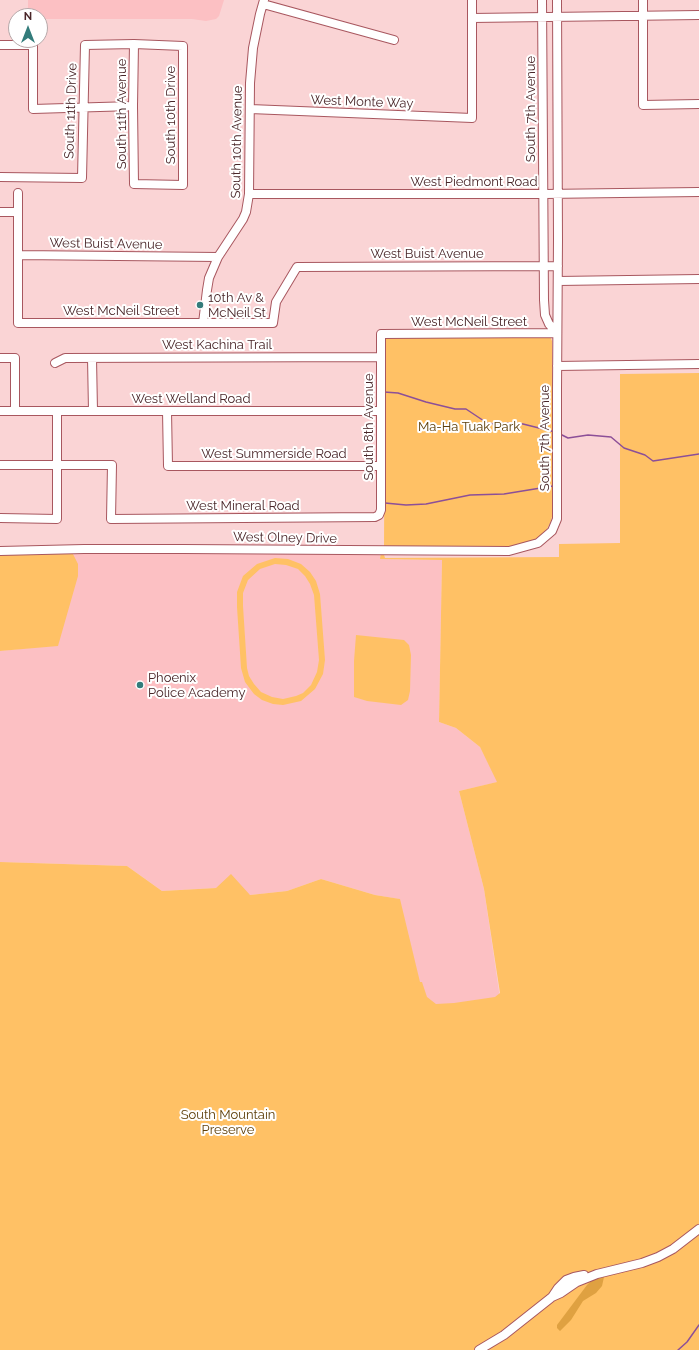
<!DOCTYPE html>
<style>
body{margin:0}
#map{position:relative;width:699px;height:1350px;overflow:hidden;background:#fad4d5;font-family:Raleway,sans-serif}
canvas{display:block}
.north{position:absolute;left:8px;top:8px;width:40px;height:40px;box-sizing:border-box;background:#fff;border:1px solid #b6a8a9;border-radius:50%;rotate:0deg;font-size:11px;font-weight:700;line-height:16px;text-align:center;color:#492629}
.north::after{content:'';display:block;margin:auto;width:14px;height:18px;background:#337c7b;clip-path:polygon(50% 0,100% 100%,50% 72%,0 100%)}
</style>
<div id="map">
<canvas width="699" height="1350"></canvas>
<div class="north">N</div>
</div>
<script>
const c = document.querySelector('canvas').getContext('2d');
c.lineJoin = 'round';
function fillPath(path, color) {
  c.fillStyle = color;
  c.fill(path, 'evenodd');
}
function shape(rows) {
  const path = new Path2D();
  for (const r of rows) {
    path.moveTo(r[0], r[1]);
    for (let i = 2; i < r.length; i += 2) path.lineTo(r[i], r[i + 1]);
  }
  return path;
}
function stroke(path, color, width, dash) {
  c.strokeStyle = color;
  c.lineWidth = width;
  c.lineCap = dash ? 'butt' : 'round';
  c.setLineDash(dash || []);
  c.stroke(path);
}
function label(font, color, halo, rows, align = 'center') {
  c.font = font + ' Raleway,sans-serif';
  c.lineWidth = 4;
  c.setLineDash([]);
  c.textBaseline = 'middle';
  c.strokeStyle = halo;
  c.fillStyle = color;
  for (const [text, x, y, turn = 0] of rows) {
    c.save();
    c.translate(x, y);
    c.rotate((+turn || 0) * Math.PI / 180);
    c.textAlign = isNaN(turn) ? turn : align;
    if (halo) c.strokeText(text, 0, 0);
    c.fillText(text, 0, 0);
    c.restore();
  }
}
fillPath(shape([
 [28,0,224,0,219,16,216,19,206,21,192,19,40,19,40,16,28,16],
 [72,552,381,552,381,559,442,560,439,722,456,728,480,747,498,782,459,791,484,889,500,998,426,1009,399,899,375,895,321,879,287,891,250,895,216,888,162,891,127,866,0,862,0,651,58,645]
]), '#fcc0c3');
fillPath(shape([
 [550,336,552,341,553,512,551,521,546,531,536,540,511,547,384,547,385,341,386,337],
 [699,373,699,1350,0,1350,0,862,127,866,162,891,216,888,231,874,250,895,287,891,321,879,375,895,400,899,420,982,422,982,427,997,436,1004,454,1003,495,997,500,993,484,889,459,791,497,782,480,747,456,728,439,722,442,560,380,559,381,553,72,552,78,564,78,576,58,646,0,651,0,547,383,551,385,558,559,557,559,544,620,543,620,374],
 [275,558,288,559,301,564,310,572,316,581,320,594,325,660,323,674,315,689,301,701,283,705,273,704,262,700,254,694,245,682,241,668,237,607,237,592,243,576,257,564],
 [275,564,286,565,298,569,305,576,310,584,314,595,319,660,317,672,311,685,303,693,296,696,283,699,272,697,261,692,254,684,249,676,247,668,243,606,243,593,248,580,260,569],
 [356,635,404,640,409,645,411,655,410,691,408,700,401,705,367,701,354,697,354,661]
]), '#ffc165');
fillPath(shape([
 [604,1277,602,1286,596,1293,583,1301,571,1320,560,1331,557,1328,557,1325,587,1285,592,1280]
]), '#dfa141');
stroke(shape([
 [384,392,398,393,426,402,455,409,466,409,487,423,495,424,512,423,523,424,555,432],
 [560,434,568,438,588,435,611,437,624,448,645,455,653,461,699,454],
 [385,503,406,505,426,504,470,495,504,494,553,486],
 [678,1350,687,1342,699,1325]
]), '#8c4f98', 1.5);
const minor = shape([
 [542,0,544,300,545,315,549,324,557,333],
 [643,0,643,105,699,104],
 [263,4,394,40],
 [472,18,699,15],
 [0,45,33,45,33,109,133,106],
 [250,109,472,118,472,0],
 [0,177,82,178,85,45,134,44,183,46,183,185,134,184,133,106,134,44],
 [18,193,18,323,273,323,276,302,297,267,558,266],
 [249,194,544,194,699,192],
 [0,212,18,212],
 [18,255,218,257],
 [558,281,699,279],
 [203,323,207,290,209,278,218,257,243,219,246,212,249,194,250,83,253,48,260,14,264,0],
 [0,358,15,358,15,411],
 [92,358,93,411],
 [55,363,65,358,381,357],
 [557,366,699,364],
 [0,411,381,411],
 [167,411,168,466,381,466],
 [0,465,112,465,111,519,375,517,379,515,381,510,381,334,557,333],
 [0,518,57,519,57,411],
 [0,551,84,549,183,549,509,551,538,543,552,531,557,519,557,390,558,239,557,0],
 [552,1297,558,1288,566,1280,574,1277,584,1275],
 [479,1350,504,1335,552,1297,561,1293,577,1282,597,1274,642,1263,658,1257,673,1249,699,1229]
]);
stroke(minor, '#a8575f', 10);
stroke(minor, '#fff', 8);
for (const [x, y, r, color] of [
 [200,305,4,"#337c7b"],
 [140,685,4,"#337c7b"]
]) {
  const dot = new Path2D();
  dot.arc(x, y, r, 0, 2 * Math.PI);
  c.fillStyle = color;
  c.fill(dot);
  stroke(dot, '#fff', 1.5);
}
label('13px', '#492629', '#fff', [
 ["West Monte Way",362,102,2],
 ["South 7th Avenue",531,109,-90],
 ["South 11th Drive",71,111,-88],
 ["South 11th Avenue",122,114,-90],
 ["South 10th Drive",171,115,-90],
 ["South 10th Avenue",237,142,-89],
 ["West Piedmont Road",474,182],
 ["West Buist Avenue",106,244,1],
 ["West Buist Avenue",427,254],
 ["West McNeil Street",121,311],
 ["West McNeil Street",469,322],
 ["West Kachina Trail",217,345],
 ["West Welland Road",191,399],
 ["South 8th Avenue",369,427,-90],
 ["South 7th Avenue",545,438,-90],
 ["West Summerside Road",274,454],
 ["West Mineral Road",243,506],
 ["West Olney Drive",285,538,1]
]);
label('13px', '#492629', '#fff', [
 ["10th Av &",208,298],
 ["McNeil St",208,313],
 ["Phoenix",148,678],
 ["Police Academy",148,693]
], 'left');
label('13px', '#5f400b', '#fff', [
 ["Ma-Ha Tuak Park",469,427],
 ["South Mountain",228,1115],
 ["Preserve",228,1130]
]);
</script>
